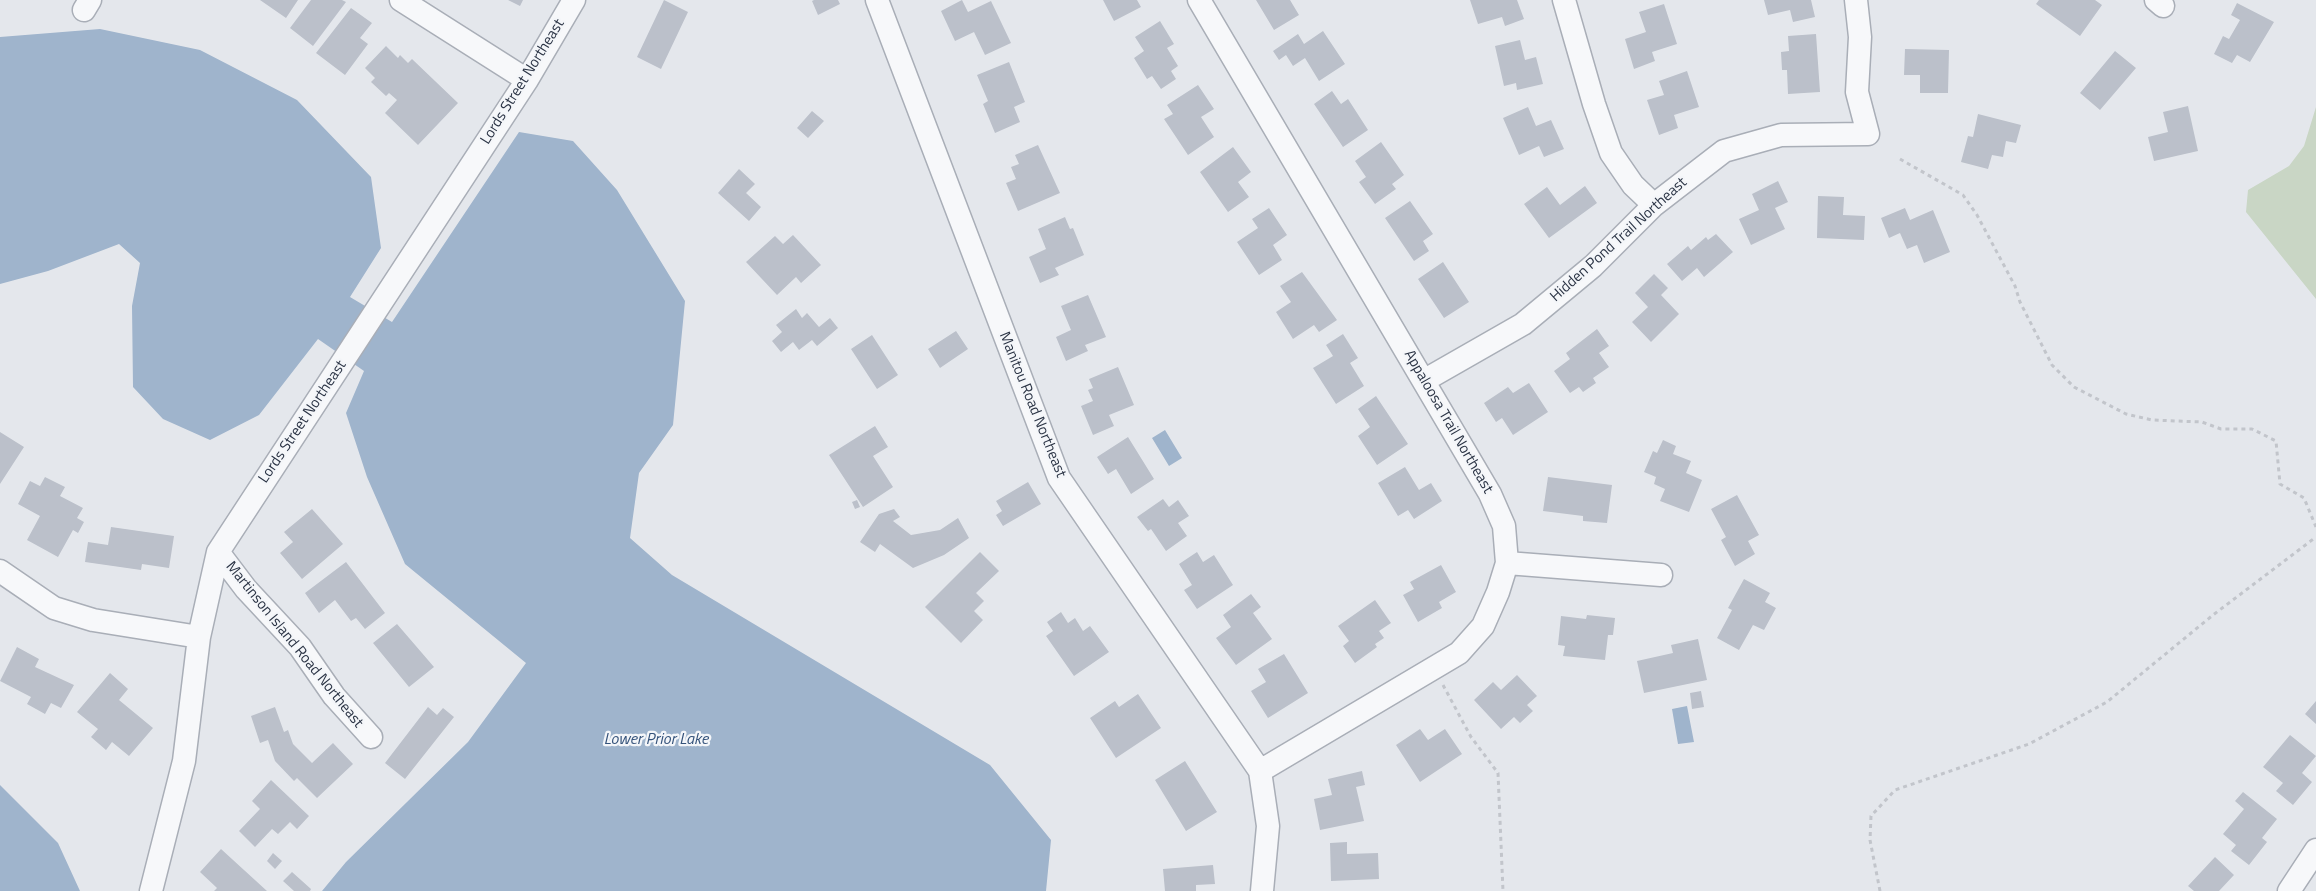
<!DOCTYPE html>
<style>
body{margin:0}
canvas{display:block;background:#e4e7ec}
</style>
<canvas width="2316" height="891"></canvas>
<script>
const c = document.querySelector('canvas').getContext('2d');
c.lineJoin = 'round';
function fillPath(path, color) {
  c.fillStyle = color;
  c.fill(path, 'evenodd');
}
function shape(rows) {
  const path = new Path2D();
  for (const r of rows) {
    path.moveTo(r[0], r[1]);
    for (let i = 2; i < r.length; i += 2) path.lineTo(r[i], r[i + 1]);
  }
  return path;
}
function stroke(path, color, width, dash) {
  c.strokeStyle = color;
  c.lineWidth = width;
  c.lineCap = dash ? 'butt' : 'round';
  c.setLineDash(dash || []);
  c.stroke(path);
}
function label(font, color, halo, rows, align = 'center') {
  c.font = font + ' "Titillium Web",sans-serif';
  c.lineWidth = 4.5;
  c.setLineDash([]);
  c.textBaseline = 'middle';
  c.strokeStyle = halo;
  c.fillStyle = color;
  for (const [text, x, y, turn = 0] of rows) {
    c.save();
    c.translate(x, y);
    c.rotate((+turn || 0) * Math.PI / 180);
    c.textAlign = isNaN(turn) ? turn : align;
    if (halo) c.strokeText(text, 0, 0);
    c.fillText(text, 0, 0);
    c.restore();
  }
}
fillPath(shape([
 [2316,107,2316,299,2246,212,2248,190,2289,166,2304,146]
]), '#c9d6c5');
fillPath(shape([
 [100,29,200,50,297,100,371,177,381,248,350,297,392,322,519,132,573,141,617,190,685,301,673,425,639,473,630,538,672,575,990,765,1051,840,1046,891,322,891,346,862,468,742,526,663,405,564,367,477,346,413,364,371,318,339,259,415,210,440,163,419,133,387,132,306,140,263,119,244,48,271,0,284,0,37],
 [1165,430,1182,458,1169,466,1152,438],
 [1687,706,1694,742,1678,744,1672,709],
 [0,785,58,843,80,891,0,891]
]), '#9fb4cc');
fillPath(shape([
 [260,0,298,0,286,18],
 [311,0,342,0,346,2,313,46,290,28],
 [508,0,523,0,520,6],
 [664,0,688,12,661,69,637,57],
 [814,0,838,0,840,4,818,15,812,1],
 [962,0,968,12,991,1,1011,43,985,55,974,32,955,41,941,11],
 [1103,0,1137,0,1141,7,1114,21],
 [1256,0,1290,0,1299,15,1274,30],
 [1470,0,1517,0,1524,19,1505,26,1502,17,1478,24],
 [1764,0,1811,0,1815,17,1793,22,1790,10,1768,15],
 [2039,0,2095,0,2102,5,2080,36,2036,4],
 [2237,3,2274,22,2250,62,2237,55,2232,63,2214,54,2223,36,2229,39,2240,20,2231,15],
 [1664,4,1677,44,1652,52,1655,61,1634,69,1625,39,1646,32,1639,12],
 [351,8,372,23,360,38,368,44,345,75,316,53],
 [1160,21,1174,44,1167,48,1178,66,1171,71,1176,79,1161,89,1152,76,1147,79,1134,58,1144,51,1135,37],
 [1323,31,1345,64,1319,81,1305,58,1293,66,1286,55,1279,60,1273,51,1298,34,1304,44],
 [1816,34,1820,92,1788,94,1787,70,1782,70,1781,52,1789,51,1788,36],
 [1520,40,1525,60,1536,57,1543,84,1517,90,1516,83,1504,86,1495,46],
 [386,46,398,58,400,55,408,63,412,59,458,103,418,145,385,113,397,100,389,93,386,96,371,82,375,78,365,68],
 [1905,49,1949,50,1948,93,1920,93,1920,75,1904,75],
 [2115,51,2136,68,2100,110,2080,93],
 [1009,62,1025,102,1014,107,1020,122,995,133,983,104,988,101,977,75],
 [1687,71,1699,107,1674,115,1678,128,1659,135,1647,100,1664,95,1659,81],
 [1198,85,1214,109,1201,117,1214,137,1188,155,1164,119,1173,114,1167,105],
 [1332,91,1341,104,1348,99,1368,130,1343,147,1314,104],
 [2188,106,2198,151,2154,161,2148,137,2168,132,2163,112],
 [1528,107,1536,126,1551,120,1564,149,1544,157,1539,146,1519,155,1503,118],
 [812,111,824,121,808,138,797,128],
 [1978,114,2021,125,2016,143,2006,141,2003,157,1992,155,1988,169,1961,162,1968,136,1973,137],
 [1381,142,1404,175,1392,184,1396,189,1375,204,1359,182,1366,177,1355,161],
 [1038,145,1060,193,1018,211,1006,183,1016,179,1011,167,1019,164,1015,155],
 [1233,147,1251,172,1238,182,1249,197,1228,212,1200,172],
 [739,169,755,184,746,193,761,207,749,221,718,193],
 [1778,181,1788,202,1775,208,1785,229,1751,245,1739,219,1759,210,1752,194],
 [1585,186,1597,203,1549,238,1524,204,1547,187,1560,205],
 [1818,196,1844,197,1843,215,1865,216,1864,240,1817,238],
 [1410,201,1433,234,1423,241,1429,251,1414,261,1385,218],
 [1269,208,1287,235,1273,245,1282,260,1259,275,1237,242,1258,228,1252,219],
 [1905,208,1910,220,1933,210,1950,252,1924,263,1917,245,1907,249,1900,233,1889,238,1881,218],
 [1065,217,1070,229,1073,228,1084,255,1055,268,1059,275,1040,283,1029,257,1046,249,1038,229],
 [1716,234,1733,252,1704,277,1697,268,1682,281,1667,264,1688,246,1691,250,1706,237,1708,240],
 [793,235,821,265,801,283,796,277,777,295,746,262,775,236,783,244],
 [1443,262,1469,302,1444,318,1418,279],
 [1302,272,1337,320,1319,332,1314,325,1293,339,1276,312,1291,302,1280,286],
 [1654,274,1668,288,1661,295,1679,314,1651,342,1632,322,1648,307,1635,293],
 [1088,295,1106,337,1085,345,1088,351,1066,361,1056,337,1071,330,1061,306],
 [796,309,802,318,807,313,819,327,830,318,838,328,817,346,812,340,799,350,793,342,781,352,772,341,782,332,776,325],
 [1597,329,1609,346,1599,353,1609,367,1593,378,1596,383,1583,392,1579,387,1570,393,1554,371,1570,359,1566,353],
 [956,331,968,349,940,368,928,349],
 [1343,334,1358,358,1350,363,1364,386,1336,404,1313,368,1333,356,1326,345],
 [872,335,898,375,877,389,851,349],
 [1118,367,1134,405,1109,415,1114,426,1093,435,1081,406,1093,401,1088,390,1093,388,1089,379],
 [1529,383,1548,412,1513,435,1502,418,1496,422,1484,403,1508,387,1513,393],
 [1376,396,1408,444,1377,465,1358,436,1370,427,1358,409],
 [875,426,888,447,873,456,893,487,863,507,829,455],
 [0,432,24,447,0,484],
 [1128,437,1154,479,1131,494,1116,469,1108,474,1097,457],
 [1663,440,1676,446,1673,454,1691,461,1686,473,1702,480,1689,512,1660,501,1665,489,1654,484,1656,477,1644,472,1653,451,1657,453],
 [1405,467,1419,490,1431,483,1442,501,1414,519,1408,510,1398,516,1378,483],
 [45,477,65,487,60,496,83,508,77,518,84,522,78,533,73,530,58,557,27,540,40,516,18,504,30,481,40,486],
 [1548,477,1612,485,1607,523,1583,521,1583,516,1543,511],
 [1028,482,1041,504,1003,526,996,515,1002,511,996,501],
 [1737,495,1759,535,1748,541,1755,554,1735,566,1721,540,1726,537,1711,509],
 [1163,499,1169,507,1178,500,1189,516,1178,523,1187,536,1166,551,1151,529,1148,531,1137,517],
 [857,500,860,507,855,509,852,502],
 [312,509,343,544,302,579,280,553,293,542,284,532],
 [894,509,900,517,893,521,911,535,940,530,958,518,969,538,944,555,913,568,880,544,875,552,860,542,879,514],
 [111,527,174,536,169,568,142,564,141,570,85,562,88,542,108,545],
 [980,552,999,571,976,593,984,601,974,611,983,620,961,643,925,607],
 [1197,552,1203,562,1214,555,1233,585,1197,609,1184,590,1192,585,1179,564],
 [346,562,385,613,365,629,356,618,351,621,335,600,319,613,305,593],
 [1441,565,1456,592,1439,602,1442,608,1418,622,1403,595,1414,589,1410,582],
 [1744,579,1770,593,1765,602,1776,608,1764,630,1753,625,1739,650,1717,638,1732,610,1728,608],
 [1251,594,1261,607,1253,613,1272,639,1236,665,1216,638,1231,627,1223,615],
 [1375,600,1391,623,1379,631,1384,638,1375,644,1377,647,1355,663,1343,646,1349,641,1338,626],
 [1061,612,1068,623,1075,618,1083,631,1090,626,1109,652,1074,676,1046,636,1053,631,1047,622],
 [1587,615,1615,618,1613,635,1608,635,1605,660,1563,656,1565,646,1558,645,1561,616,1586,619],
 [397,624,434,667,409,687,373,643],
 [1698,639,1707,680,1644,693,1637,661,1673,653,1671,645],
 [17,647,39,659,35,667,74,685,61,708,51,703,45,714,27,704,31,697,0,681],
 [1284,654,1308,693,1268,718,1251,691,1266,682,1258,669],
 [110,673,128,689,119,700,153,728,129,756,112,742,106,750,91,737,98,729,77,712],
 [1517,675,1537,696,1527,705,1533,711,1520,723,1514,717,1501,729,1474,700,1493,682,1501,690],
 [1701,691,1704,707,1692,709,1690,693],
 [1138,694,1161,728,1116,758,1090,718,1115,701,1119,707],
 [2316,701,2316,724,2305,714],
 [275,707,284,732,288,730,293,744,312,763,333,743,353,764,317,798,297,778,294,781,275,761,268,740,260,743,251,716],
 [428,707,437,715,443,708,454,717,405,779,385,763],
 [1420,729,1428,740,1445,729,1462,754,1420,782,1396,745],
 [2290,735,2316,756,2302,773,2312,782,2293,805,2276,791,2283,783,2263,767],
 [1185,761,1217,812,1186,831,1155,780],
 [1362,771,1365,785,1356,787,1364,821,1320,830,1314,799,1332,795,1328,779],
 [271,780,309,816,297,829,290,822,278,834,272,829,255,847,239,831,260,809,252,801],
 [2243,792,2277,819,2262,838,2267,842,2249,865,2231,851,2236,845,2223,834,2244,809,2235,801],
 [1347,842,1347,854,1378,853,1379,879,1331,881,1330,843],
 [221,849,267,891,214,891,217,888,200,872],
 [273,853,282,861,275,869,267,861],
 [2215,857,2234,875,2219,891,2194,891,2188,886],
 [1213,865,1215,884,1196,885,1196,891,1165,891,1163,869],
 [292,872,311,889,310,891,294,891,283,881]
]), '#bbc0ca');
const minor = shape([
 [401,0,527,80],
 [877,0,1059,478,1260,771,1268,826,1262,891],
 [1199,0,1490,494,1504,526,1507,563,1498,592,1483,626,1459,653,1260,771],
 [1564,0,1594,104,1611,153,1633,185,1654,205],
 [2156,0,2163,6],
 [84,10,90,0],
 [1425,380,1523,324,1593,266,1654,205,1724,151,1781,135,1868,134,1857,92,1860,37,1856,0],
 [218,552,246,589,300,647,334,696,371,737],
 [1507,563,1661,575],
 [0,571,54,608,93,620,199,637],
 [151,891,184,761,199,637,218,552,527,80,574,0],
 [2289,891,2316,850]
]);
stroke(minor, '#a9aeb7', 25);
stroke(shape([
 [1900,159,1963,195,1977,215,2015,286,2020,302,2052,365,2074,387,2126,414,2152,420,2202,422,2221,429,2252,429,2276,441,2280,484,2304,498,2316,527],
 [1443,685,1471,737,1498,773,1503,891],
 [1880,891,1870,840,1871,816,1895,790,2029,744,2107,702,2213,615,2316,537]
]), '#c2c5cb', 3, [4, 4]);
stroke(minor, '#f7f8fa', 22);
label('15px', '#2b3445', '#f4f6f9', [
 ["Lords Street Northeast",523,82,-58],
 ["Hidden Pond Trail Northeast",1619,240,-42],
 ["Manitou Road Northeast",1032,405,68],
 ["Lords Street Northeast",303,422,-56],
 ["Appaloosa Trail Northeast",1448,422,60],
 ["Martinson Island Road Northeast",294,645,51]
]);
label('italic 16px', '#34527a', '#f4f6f9', [
 ["Lower Prior Lake",656,740]
]);
</script>
